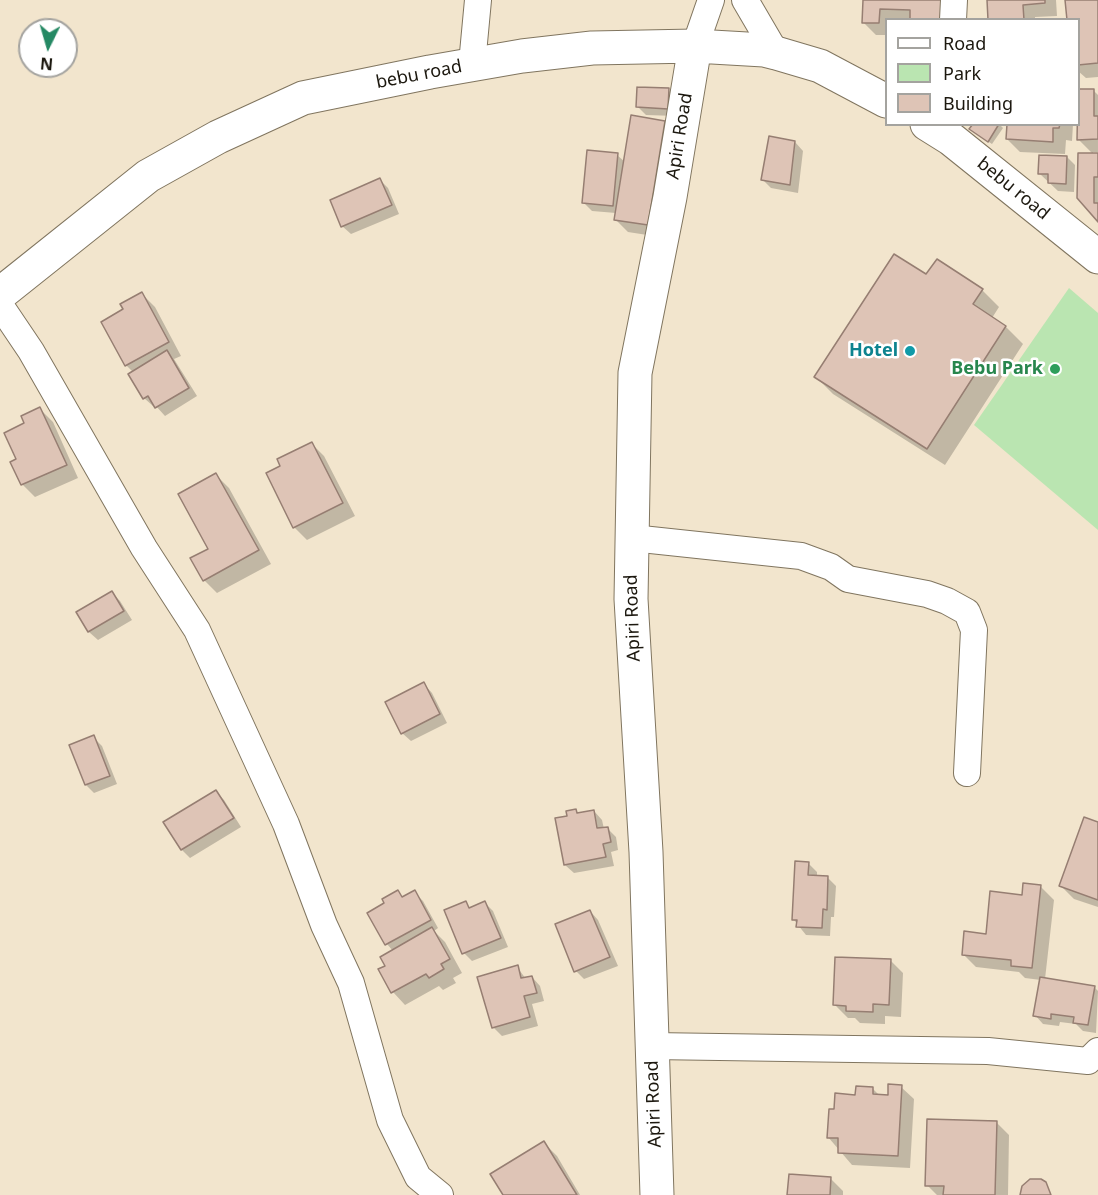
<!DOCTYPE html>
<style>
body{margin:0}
#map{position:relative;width:1098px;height:1195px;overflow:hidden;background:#f2e5cd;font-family:"Noto Sans",sans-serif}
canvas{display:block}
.legend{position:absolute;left:885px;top:18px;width:195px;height:108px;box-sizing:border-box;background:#fff;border:2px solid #a4a39f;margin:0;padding:8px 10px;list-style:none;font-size:18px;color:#1c180f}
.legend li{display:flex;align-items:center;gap:12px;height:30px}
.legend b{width:30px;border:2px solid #a4a39f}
.north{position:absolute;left:18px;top:18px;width:60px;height:60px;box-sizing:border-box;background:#fff;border:2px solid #a4a39f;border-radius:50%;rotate:185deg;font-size:16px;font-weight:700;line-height:24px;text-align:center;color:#1c180f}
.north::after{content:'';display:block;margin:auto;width:21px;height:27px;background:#258964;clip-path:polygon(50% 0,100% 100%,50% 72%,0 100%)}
</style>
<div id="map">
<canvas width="1098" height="1195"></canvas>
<ul class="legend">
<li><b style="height:8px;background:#fff"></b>Road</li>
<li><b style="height:16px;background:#bae5b1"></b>Park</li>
<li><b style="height:16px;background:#dec4b6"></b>Building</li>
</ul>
<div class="north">N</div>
</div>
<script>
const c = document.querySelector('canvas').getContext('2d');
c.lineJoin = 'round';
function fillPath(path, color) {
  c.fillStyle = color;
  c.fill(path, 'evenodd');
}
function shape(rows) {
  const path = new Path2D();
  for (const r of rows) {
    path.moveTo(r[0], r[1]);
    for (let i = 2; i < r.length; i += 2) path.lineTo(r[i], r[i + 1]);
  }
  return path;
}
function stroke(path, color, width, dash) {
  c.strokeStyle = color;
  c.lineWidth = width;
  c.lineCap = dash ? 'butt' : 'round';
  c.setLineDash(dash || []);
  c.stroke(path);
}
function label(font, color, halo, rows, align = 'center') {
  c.font = font + ' "Noto Sans",sans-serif';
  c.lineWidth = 5;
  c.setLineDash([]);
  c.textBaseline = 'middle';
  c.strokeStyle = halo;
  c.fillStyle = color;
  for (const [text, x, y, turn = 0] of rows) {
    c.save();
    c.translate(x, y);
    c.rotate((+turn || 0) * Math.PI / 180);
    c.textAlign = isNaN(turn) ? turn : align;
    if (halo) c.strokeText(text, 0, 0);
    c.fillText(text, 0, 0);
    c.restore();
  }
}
fillPath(shape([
 [1069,288,1098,313,1098,530,974,425]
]), '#bae5b1');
fillPath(shape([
 [864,0,961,20,886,20,886,35,876,35,863,22],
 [988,0,1056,0,1057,16,1035,17,1035,20,989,20],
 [1066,0,1098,0,1098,77,1086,78,1078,71,1078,20],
 [668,90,677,98,676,116,646,115,638,107],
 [1093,90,1098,95,1098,152,1093,152,1093,154,1078,139],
 [664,122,677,135,660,237,628,232,615,219,616,213,592,211,584,203,617,155,625,162],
 [974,124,999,124,1003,128,992,144,975,133],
 [1007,124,1073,124,1072,141,1066,140,1065,154,1020,152,1007,139],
 [795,142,803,151,798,193,771,188,762,179],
 [1079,155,1098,155,1098,219],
 [1067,157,1075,165,1074,192,1058,191,1040,174],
 [380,180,388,188,399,214,351,234,342,226],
 [927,276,982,290,999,307,992,318,1006,327,1023,344,945,465,833,394,816,377],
 [142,294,155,307,181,356,174,359,197,396,165,416,155,405,153,406,144,398,133,372,126,365],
 [40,409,53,422,78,478,35,497,22,484,12,463,18,460,26,424],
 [312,444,324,456,355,516,307,540,294,527],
 [216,475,229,488,271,564,217,593,204,580,210,549],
 [112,593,120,601,132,620,98,640,89,632,78,613],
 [424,684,432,693,447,723,411,741,402,733],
 [93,737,102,746,117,784,94,793,86,785],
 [216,792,224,800,241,827,190,858,182,850,165,823],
 [575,811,579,814,594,811,602,820,604,829,607,828,616,837,618,850,611,852,614,866,574,873,565,865,569,818],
 [1098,824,1098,907,1074,899,1061,886],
 [808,863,817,872,817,877,827,877,836,886,834,917,831,917,830,936,806,935,794,920],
 [1041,887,1054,900,1045,979,1094,987,1098,991,1096,1033,1083,1031,1076,1024,1060,1022,1059,1026,1043,1024,1035,1015,1041,980,1025,978,1019,972,976,967,963,954,987,935,1023,896],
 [397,892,404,898,414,892,423,901,438,928,434,931,445,942,462,973,453,978,456,983,443,990,439,986,405,1005,393,992,387,966,393,951,387,944,369,913,386,904],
 [465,903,471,909,485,903,493,911,508,947,472,961,464,953],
 [590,911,598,920,618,966,584,979,576,971],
 [890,960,903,973,901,1017,885,1016,885,1024,860,1023,855,1018,848,1018,835,1005],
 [517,967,526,979,532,977,540,986,544,1001,532,1004,538,1026,502,1036,493,1027],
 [901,1087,914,1099,910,1168,852,1165,828,1137,835,1110,872,1088,880,1096,889,1097],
 [996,1122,1009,1135,1008,1195,937,1195,927,1185],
 [544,1143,557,1156,580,1195,505,1195],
 [830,1178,843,1191,843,1195,789,1195]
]), '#0003');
const building = shape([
 [863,0,949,0,948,20,910,20,910,10,880,9,879,23,862,23,863,0],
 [987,0,1045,0,1045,3,1023,5,1024,20,988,20,987,0],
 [1065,0,1098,0,1098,63,1078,65,1078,20,1067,20,1065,0],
 [637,87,669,88,668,109,636,107,637,87],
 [1078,89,1094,89,1094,116,1098,116,1098,139,1077,140,1078,89],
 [631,115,665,121,648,225,614,220,631,115],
 [973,124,999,124,988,142,969,129,973,124],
 [1007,124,1060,124,1059,128,1053,128,1053,142,1006,139,1007,124],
 [769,136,795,141,790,185,761,180,769,136],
 [587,150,618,153,613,206,582,203,587,150],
 [1078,153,1098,153,1098,177,1094,177,1094,203,1098,203,1098,222,1077,198,1078,153],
 [1039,155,1067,156,1066,184,1048,183,1048,174,1038,174,1039,155],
 [380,178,392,205,341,227,330,200,380,178],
 [894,254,926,274,937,259,983,289,973,304,1006,326,927,449,814,377,894,254],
 [142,292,169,342,125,366,101,322,123,309,120,304,142,292],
 [167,350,189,388,155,408,148,396,143,399,128,374,167,350],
 [40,407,67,465,21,485,10,462,16,459,4,433,24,423,21,416,40,407],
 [312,442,343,503,293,528,266,473,280,466,277,459,312,442],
 [216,473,259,550,203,581,190,558,208,549,178,494,216,473],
 [112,591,124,611,88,632,76,612,112,591],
 [424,682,440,714,401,734,385,702,424,682],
 [94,735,110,776,85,785,69,745,94,735],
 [216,790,234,818,181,850,163,822,216,790],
 [576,809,577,813,594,810,597,828,608,827,611,842,603,844,606,857,564,865,555,818,567,816,566,811,576,809],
 [1084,817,1098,822,1098,900,1059,886,1084,817],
 [795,861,809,862,808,875,828,876,827,910,823,909,822,928,796,927,797,920,792,920,795,861],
 [1023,883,1041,885,1032,968,1011,966,1011,960,962,955,964,931,986,934,990,891,1022,895,1023,883],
 [398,890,402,897,415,890,431,920,385,945,367,913,384,903,382,899,398,890],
 [466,901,469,908,485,901,501,938,462,954,444,910,466,901],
 [590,910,610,957,574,972,555,924,590,910],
 [432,927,450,959,441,964,444,969,429,978,426,974,391,993,378,969,385,966,380,957,432,927],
 [835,957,891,959,889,1005,873,1004,873,1012,846,1011,846,1006,833,1005,835,957],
 [518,965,521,978,532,976,537,993,524,996,530,1017,492,1028,477,977,518,965],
 [1040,977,1095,986,1088,1025,1073,1023,1074,1017,1051,1014,1051,1019,1033,1016,1040,977],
 [888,1084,902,1085,898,1156,838,1153,838,1138,827,1138,829,1109,834,1109,835,1093,855,1095,856,1086,873,1087,873,1094,888,1095,888,1084],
 [927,1119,997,1121,995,1195,943,1195,944,1186,925,1186,927,1119],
 [544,1141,577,1195,503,1195,490,1174,544,1141],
 [789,1174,831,1177,830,1195,787,1195,789,1174],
 [1030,1179,1041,1179,1046,1182,1051,1195,1020,1195,1022,1186,1030,1179]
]);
fillPath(building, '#dec4b6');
stroke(building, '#967e72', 1.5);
const street = shape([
 [745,0,776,53],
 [953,20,954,0],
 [695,46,711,0],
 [472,64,478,0],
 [0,305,31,351,144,548,197,630,286,824,324,925,351,983,390,1120,418,1177,440,1195],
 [632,538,801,556,831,567,848,579,927,594,947,601,967,612,974,630,967,773],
 [652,1046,988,1051,1088,1061,1098,1051]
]);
const secondary = shape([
 [927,124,951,139,1098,257],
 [0,294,148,176,218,137,303,98,430,72,522,56,592,48,695,46,764,50,776,53,820,66,886,101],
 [657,1195,646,852,631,599,635,373,670,197,695,46]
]);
stroke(street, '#80755f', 28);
stroke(secondary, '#80755f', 35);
stroke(street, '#fff', 26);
stroke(secondary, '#fff', 33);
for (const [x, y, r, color] of [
 [910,351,6,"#0f9aa8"],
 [1055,369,6,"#2e9e5b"]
]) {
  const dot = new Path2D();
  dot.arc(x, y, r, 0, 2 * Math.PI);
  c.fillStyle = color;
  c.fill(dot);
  stroke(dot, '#fff', 2);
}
label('18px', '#1c180f', '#fff', [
 ["bebu road",419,75,-11],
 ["Apiri Road",680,136,-81],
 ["bebu road",1013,189,39],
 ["Apiri Road",633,618,-92],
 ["Apiri Road",654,1104,-92]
]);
label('bold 18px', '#0d838f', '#fff', [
 ["Hotel",898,351]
], 'right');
label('bold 18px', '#27864d', '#fff', [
 ["Bebu Park",1043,369]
], 'right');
</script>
